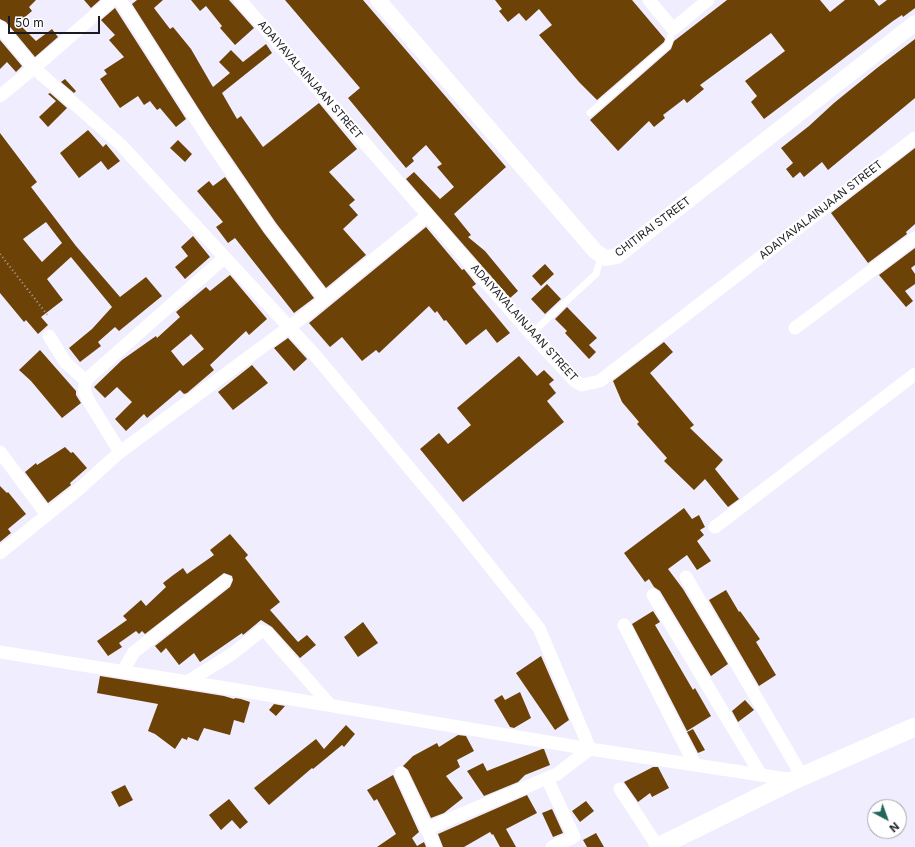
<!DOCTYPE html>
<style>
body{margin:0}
#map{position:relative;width:915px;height:847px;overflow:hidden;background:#efedfe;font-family:Inter,sans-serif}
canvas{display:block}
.north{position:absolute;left:867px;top:799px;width:40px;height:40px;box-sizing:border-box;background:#fff;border:1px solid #a4a3a6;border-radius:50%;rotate:139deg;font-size:11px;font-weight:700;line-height:16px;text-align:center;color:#1b1a20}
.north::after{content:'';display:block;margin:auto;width:14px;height:18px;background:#236759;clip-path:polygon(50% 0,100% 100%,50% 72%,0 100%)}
.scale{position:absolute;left:8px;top:16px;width:92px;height:18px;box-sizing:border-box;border:2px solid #1b1a20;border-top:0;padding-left:5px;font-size:12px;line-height:14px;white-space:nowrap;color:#1b1a20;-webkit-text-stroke:3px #fff;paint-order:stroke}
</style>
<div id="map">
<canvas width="915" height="847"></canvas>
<div class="north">N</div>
<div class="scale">50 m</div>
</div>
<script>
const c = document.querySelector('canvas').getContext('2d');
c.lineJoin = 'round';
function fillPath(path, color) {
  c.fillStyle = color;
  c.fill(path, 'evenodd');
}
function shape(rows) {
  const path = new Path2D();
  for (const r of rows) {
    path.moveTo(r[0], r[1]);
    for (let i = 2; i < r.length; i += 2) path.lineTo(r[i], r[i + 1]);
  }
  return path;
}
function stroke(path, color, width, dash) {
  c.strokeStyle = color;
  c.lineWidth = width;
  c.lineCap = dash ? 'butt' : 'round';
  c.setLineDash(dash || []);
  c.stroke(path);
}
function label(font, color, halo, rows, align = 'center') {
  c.font = font + ' Inter,sans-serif';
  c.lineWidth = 4;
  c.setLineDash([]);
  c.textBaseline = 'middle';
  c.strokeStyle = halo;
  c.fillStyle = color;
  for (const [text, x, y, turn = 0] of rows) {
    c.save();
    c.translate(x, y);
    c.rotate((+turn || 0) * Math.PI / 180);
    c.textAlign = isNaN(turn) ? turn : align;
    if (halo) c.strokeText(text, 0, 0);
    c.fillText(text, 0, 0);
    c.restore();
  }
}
fillPath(shape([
 [0,0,36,0,29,7,32,11,18,23,36,41,52,29,58,37,35,57,6,22,0,19],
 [84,0,100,0,91,8],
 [137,0,163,0,154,8,170,29,173,27,191,49,213,87,230,73,219,62,231,50,243,62,266,44,272,53,222,93,237,119,241,116,263,147,319,103,357,149,329,172,355,200,349,205,358,215,343,229,366,255,326,288,276,223,209,125,132,4],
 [191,0,229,0,254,28,235,45,220,28,222,26,206,6,200,11],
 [285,0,363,0,506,167,454,214,471,235,468,237,485,251,518,291,510,298,406,179,414,172,440,199,454,187,437,167,442,164,426,145,412,158,414,161,406,168,348,98,360,88],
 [495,0,632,0,665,39,664,42,597,100,579,82,539,35,552,25,539,9,526,21,519,13,508,22,499,11,502,9],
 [727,0,820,0,830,12,845,0,874,0,879,6,887,0,915,0,915,8,903,17,902,15,893,21,764,119,751,102,757,96,745,81,785,51,771,33,700,85,704,89,687,103,684,99,663,115,665,118,654,127,649,121,618,151,590,120,671,49,674,41],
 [115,8,186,119,176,127,160,108,157,110,150,101,144,105,138,96,120,108,100,79,107,74,104,70,124,57,109,40,115,35,101,20],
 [915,39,915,98,828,170,822,162,804,177,800,172,793,178,786,169,793,163,781,148,809,126,834,103,877,68],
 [0,40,22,66,16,72,7,62,0,69],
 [65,79,76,91,74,93,61,82],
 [50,93,67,108,48,127,39,117,56,101,48,94],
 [88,130,103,147,106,144,120,161,108,170,101,161,79,178,60,153],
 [0,133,37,182,31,187,76,246,120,297,146,277,162,296,119,331,115,327,98,342,101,346,80,362,69,348,92,329,112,307,71,257,47,279,63,300,41,317,48,325,38,334,26,320,24,322,0,293],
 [46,222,62,243,42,262,23,239],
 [178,140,192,154,185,162,170,148],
 [915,148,915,224,906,232,907,234,868,263,831,213],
 [225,177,264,233,314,298,294,313,235,238,228,243,216,227,223,222,197,191,209,181,213,186],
 [426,227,462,270,464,269,476,284,472,287,510,333,497,343,486,329,466,345,446,320,444,321,437,311,435,313,429,306,379,353,376,350,362,361,342,337,330,347,309,323],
 [193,236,210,257,185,279,175,267,188,256,181,247],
 [915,248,915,265,911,268,915,274,915,284,905,291,913,301,906,307,879,275],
 [545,264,554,274,541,286,532,276],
 [230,275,267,319,249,335,246,331,210,365,214,370,187,393,184,394,180,390,147,418,144,414,126,431,115,419,132,402,117,387,105,398,94,387,122,360,156,336,157,338,180,317,176,312,206,287,210,291],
 [191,334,204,349,183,366,171,351],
 [547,284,561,299,545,314,531,299],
 [567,307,597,338,589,345,596,352,589,359,565,333,567,331,555,319],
 [288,338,307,359,294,371,274,348],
 [664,342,673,352,650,373,694,425,690,428,723,460,715,469,739,499,728,507,705,479,694,490,664,461,667,458,637,424,639,422,622,402,613,381],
 [40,350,76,391,76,395,81,403,62,418,31,381,19,370],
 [519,356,537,376,544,370,554,380,549,384,556,393,547,401,564,422,463,502,420,449,439,433,448,444,471,425,457,408],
 [252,365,268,383,233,410,218,392],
 [65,447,71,453,73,452,87,468,70,483,71,485,48,503,25,472,36,463,37,465],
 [0,486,7,493,8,492,26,514,8,529,11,533,0,542],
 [684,508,692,519,699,515,705,527,700,530,704,535,697,541,711,561,697,570,687,555,668,569,683,589,728,664,711,676,660,591,654,587,649,579,645,582,624,553],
 [230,534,248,555,245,558,280,602,270,610,298,642,307,635,316,645,300,658,272,627,261,620,243,635,242,633,200,662,194,653,179,665,166,648,161,653,155,646,230,587,233,580,232,576,224,573,145,634,142,631,139,634,136,631,119,643,122,647,108,656,97,641,127,620,123,616,141,600,146,606,166,587,163,583,172,576,183,568,187,574,214,555,210,550],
 [726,590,739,612,740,611,760,639,756,642,776,675,759,686,709,600],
 [653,611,660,622,655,625,693,690,695,688,711,716,687,731,632,624],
 [363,622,378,643,358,657,344,637],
 [541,656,569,720,555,730,516,673],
 [100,676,224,696,234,699,235,698,241,699,250,702,244,723,234,720,230,735,204,728,198,741,188,737,187,740,182,738,175,749,155,734,148,731,158,704,97,693],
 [520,692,531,718,514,728,510,727,494,700,502,695,505,700],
 [745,700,754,710,738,722,732,711],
 [274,704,285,706,276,716,269,710],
 [346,725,355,734,344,747,342,745,313,769,312,768,269,805,254,788,316,739,324,749],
 [693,729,705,750,698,753,687,732],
 [458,735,466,736,474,751,457,760,460,767,446,776,463,798,444,813,431,818,408,770,403,766,413,756,437,743,439,747],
 [542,749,544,749,550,765,525,775,518,782,484,796,467,771,483,763,487,771],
 [653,767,658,767,669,788,652,797,650,793,638,802,624,782],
 [393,775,418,830,419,832,412,838,417,846,424,842,426,847,377,847,396,834,377,799,374,801,367,790],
 [125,785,133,800,119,807,111,792],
 [527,795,537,813,506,829,516,847,500,847,493,834,492,835,490,832,464,847,443,847,438,834],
 [229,799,248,822,240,829,232,820,221,830,209,815],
 [586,801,594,811,580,822,572,811],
 [552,809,563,833,553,837,542,813],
 [596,833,604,847,587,847,583,840]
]), '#6d4207');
stroke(shape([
 [0,254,49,317]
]), '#a6a5b2', 2, [1, 3]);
stroke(shape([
 [590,113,668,45,673,29],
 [531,334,596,274,601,257]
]), '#fff', 7);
stroke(shape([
 [120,0,210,141,270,228,325,299],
 [240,0,531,334,575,381,582,385,600,381,915,138],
 [649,0,673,29,708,0],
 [0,27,34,68,112,0],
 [0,96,34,68,121,145,314,354,452,519,539,628,590,749,557,774,426,829],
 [795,328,915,238],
 [49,336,66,363,86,381],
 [0,452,47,515],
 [120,452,307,314,428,215],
 [715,527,915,374],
 [0,553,79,489,120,452,88,400,84,389,87,379,224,258],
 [686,577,802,776],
 [653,595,761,775],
 [624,625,695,765],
 [0,652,232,689,590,749,794,780],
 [123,671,134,652,225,581],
 [187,682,232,654,261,631,266,632,330,705],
 [401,773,435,847],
 [547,778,574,837,552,847],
 [620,789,658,847]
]), '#fff', 13);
stroke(shape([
 [378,0,596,252,606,258,617,256,915,23]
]), '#fff', 16);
stroke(shape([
 [658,847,794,780,915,727]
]), '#fff', 19);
label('11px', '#1b1a20', '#fff', [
 ["ADAIYAVALAINJAAN STREET",310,80,49],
 ["ADAIYAVALAINJAAN STREET",821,210,-38],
 ["CHITIRAI STREET",653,227,-37],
 ["ADAIYAVALAINJAAN STREET",524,323,48]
]);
</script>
